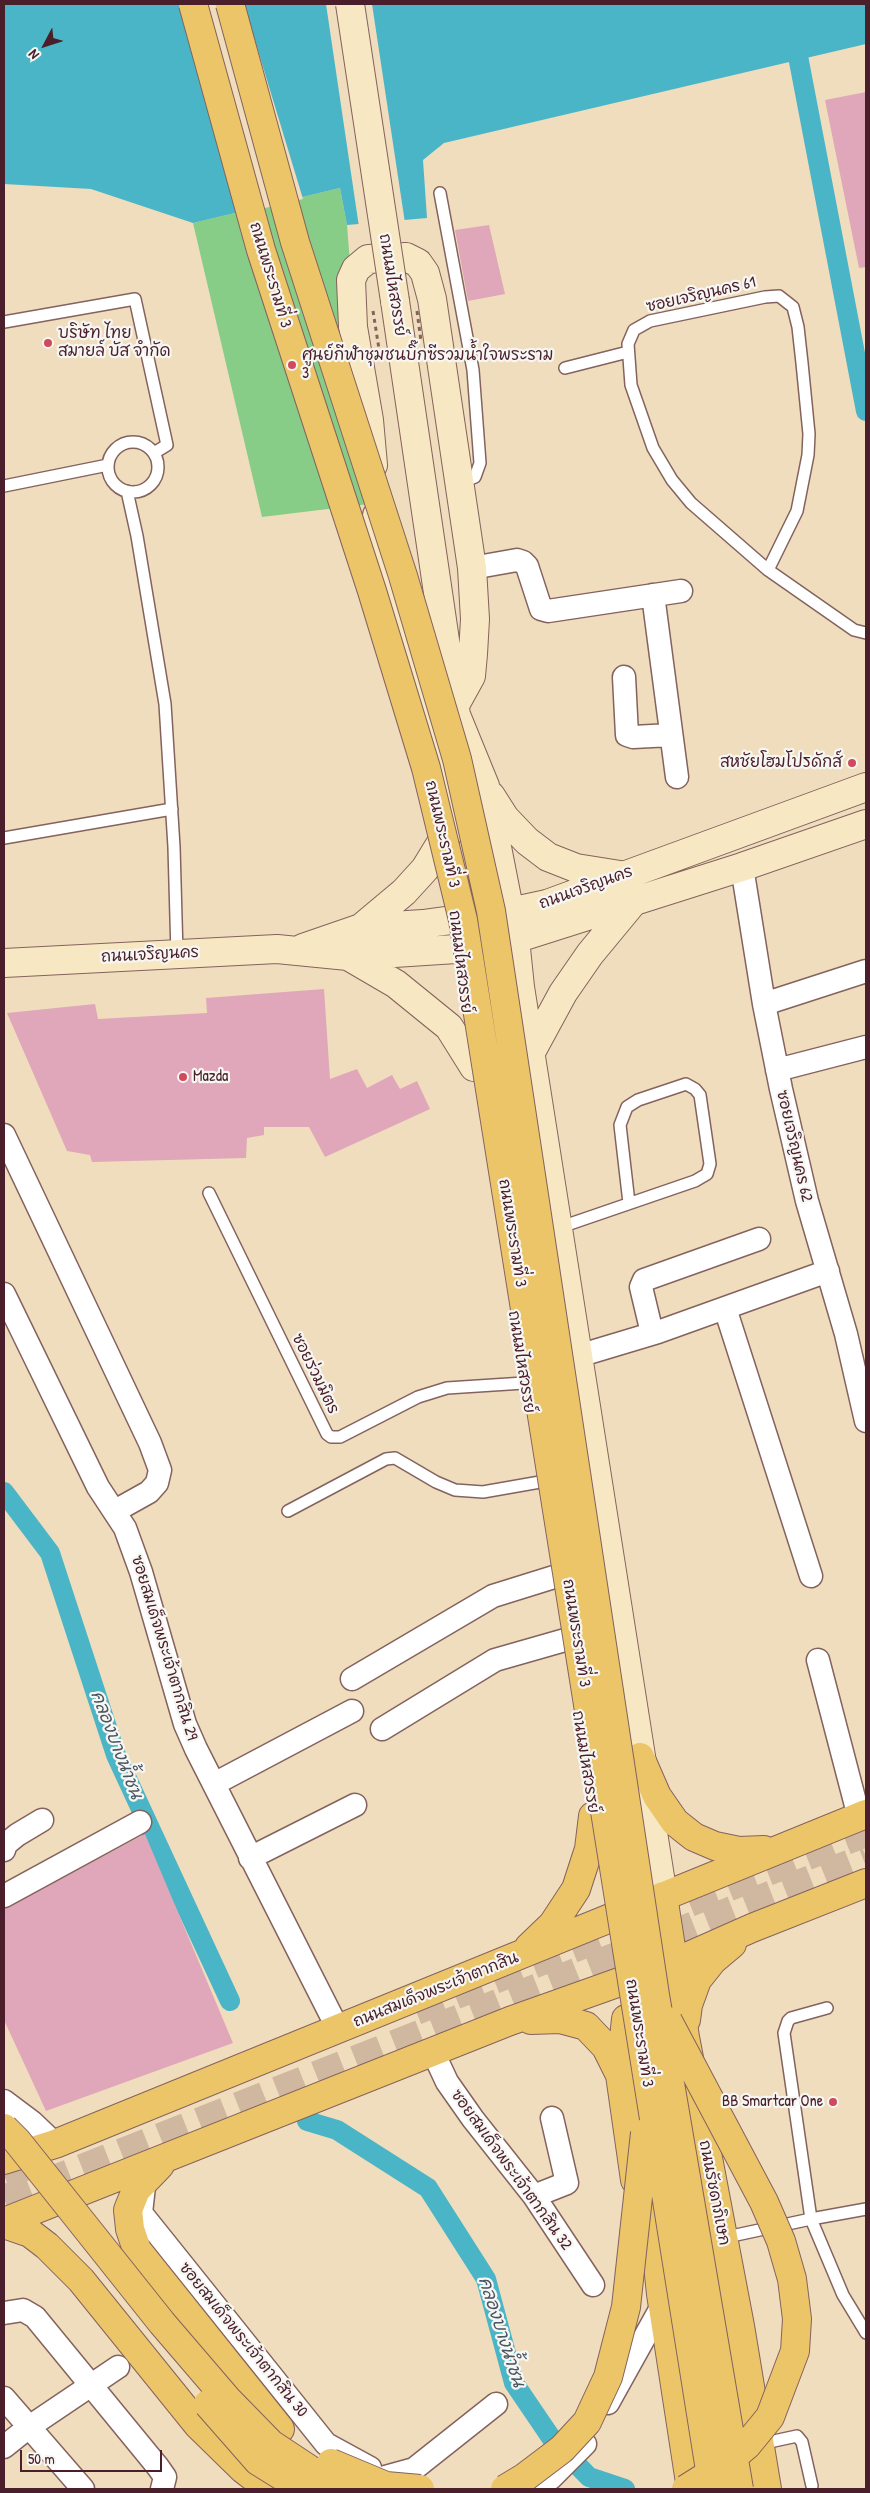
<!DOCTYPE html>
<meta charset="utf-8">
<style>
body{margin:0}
#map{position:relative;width:870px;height:2493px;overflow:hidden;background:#f0ddbd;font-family:"Patrick Hand",sans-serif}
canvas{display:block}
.frame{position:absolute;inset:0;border:5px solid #4a1f2b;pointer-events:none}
.north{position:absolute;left:20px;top:20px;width:50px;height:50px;-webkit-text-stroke:4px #f6f6f2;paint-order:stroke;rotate:230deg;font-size:14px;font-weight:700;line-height:20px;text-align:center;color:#4a1f2b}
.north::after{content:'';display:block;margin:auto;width:18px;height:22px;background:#4a1f2b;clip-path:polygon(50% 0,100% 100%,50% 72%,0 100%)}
.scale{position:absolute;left:20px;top:2450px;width:142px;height:22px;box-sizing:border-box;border:2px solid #4a1f2b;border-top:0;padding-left:6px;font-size:15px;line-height:18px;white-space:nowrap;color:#4a1f2b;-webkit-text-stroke:4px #f6f6f2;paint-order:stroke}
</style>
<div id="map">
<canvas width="870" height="2493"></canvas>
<div class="frame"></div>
<div class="north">N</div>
<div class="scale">50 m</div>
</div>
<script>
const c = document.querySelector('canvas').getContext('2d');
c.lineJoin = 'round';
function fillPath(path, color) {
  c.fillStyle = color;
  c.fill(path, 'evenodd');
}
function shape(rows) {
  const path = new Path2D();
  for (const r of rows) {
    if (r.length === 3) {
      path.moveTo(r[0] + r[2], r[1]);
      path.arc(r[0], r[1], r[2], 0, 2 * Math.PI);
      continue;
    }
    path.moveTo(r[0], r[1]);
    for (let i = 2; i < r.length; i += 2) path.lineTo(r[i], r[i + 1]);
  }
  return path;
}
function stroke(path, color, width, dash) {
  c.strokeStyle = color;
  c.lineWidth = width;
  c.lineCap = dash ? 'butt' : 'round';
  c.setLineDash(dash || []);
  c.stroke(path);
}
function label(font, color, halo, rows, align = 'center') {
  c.font = font + ' "Patrick Hand","Playpen Sans Thai",sans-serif';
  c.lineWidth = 4.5;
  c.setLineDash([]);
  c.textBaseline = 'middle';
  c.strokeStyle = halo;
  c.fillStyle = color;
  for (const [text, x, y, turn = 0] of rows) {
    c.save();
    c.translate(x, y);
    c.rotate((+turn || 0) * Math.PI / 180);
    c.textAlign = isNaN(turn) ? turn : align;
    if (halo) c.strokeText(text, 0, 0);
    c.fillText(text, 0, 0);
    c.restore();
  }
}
fillPath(shape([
 [340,188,347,225,369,504,262,517,193,223]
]), '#88cd87');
fillPath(shape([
 [4,4,866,4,866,44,444,143,423,160,427,218,347,225,340,188,193,223,91,189,4,184]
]), '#4ab5c7');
fillPath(shape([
 [180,4,244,4,303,199,240,214],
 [326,4,372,4,405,223,359,227]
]), '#f0ddbd');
stroke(shape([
 [788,4,866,411],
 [4,1492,50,1553,116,1755,230,2001],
 [307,2121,337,2130,428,2188,486,2279,514,2383,552,2439,589,2477,625,2489]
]), '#4ab5c7', 20);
fillPath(shape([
 [866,92,866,267,859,268,825,100],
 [489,225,505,294,468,301,455,230],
 [324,989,330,1079,357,1069,367,1088,392,1075,400,1089,417,1081,430,1109,325,1157,309,1127,264,1127,264,1135,247,1138,246,1158,92,1162,90,1155,67,1151,7,1013,95,1004,98,1019,207,1013,206,998],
 [145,1834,233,2043,46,2111,4,2020,4,1909]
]), '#dfa7b9');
stroke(shape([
 [416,2011,866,1833],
 [4,2175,47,2158],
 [4,2199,866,1857]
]), '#cfb7a0', 28, [28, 14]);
const service = shape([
 [440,193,473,370,480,463,475,477,459,483],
 [4,322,135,299,167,445,154,453],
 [565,368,628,352],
 [133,467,25],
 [4,486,108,465],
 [127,491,137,536,165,704,174,847,177,954],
 [768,570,797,511,808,455,809,434,802,363,798,327,793,307,779,296,765,297,650,321,634,330,628,344,631,385,653,448,672,480,691,503,768,570,854,630,866,633],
 [4,838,172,809],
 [209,1193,327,1434,331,1437,340,1437,418,1397,447,1388,524,1383],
 [558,1228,695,1181,707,1174,710,1164,700,1095,695,1089,686,1084,638,1100,627,1107,620,1125,629,1203],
 [288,1511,386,1459,395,1458,436,1482,455,1490,483,1492,540,1482],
 [827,2008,791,2018,788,2021,784,2033,811,2219,866,2209],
 [722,2238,811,2219,843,2295,866,2333],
 [760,2444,797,2436,802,2442,812,2486]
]);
const minor = shape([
 [472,568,517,560,523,562,527,566,541,609,548,611,681,591],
 [653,595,677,777],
 [624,677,627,735,633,737,671,735],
 [742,867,764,1004,781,1089,807,1201,846,1334,866,1421],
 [764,1004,866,971],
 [777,1070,866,1047],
 [4,1135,150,1443,160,1470,157,1483,149,1492,115,1511],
 [4,1294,98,1487,125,1528,141,1572,185,1724,196,1749,338,2029],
 [725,1308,811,1576],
 [652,1333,641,1287,644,1280,759,1239],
 [578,1356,658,1332,828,1271],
 [818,1660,859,1817],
 [352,1679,493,1596,554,1577],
 [382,1729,495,1660,565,1640],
 [214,1784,352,1711],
 [4,1850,6,1844,17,1835,42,1820],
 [250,1858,355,1805],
 [4,1896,140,1822],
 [433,2052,447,2082,473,2119,534,2196,593,2285],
 [4,2101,32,2122,55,2144],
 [144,2186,141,2213,326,2444,370,2468],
 [534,2196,567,2183,552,2118],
 [4,2313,23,2310,35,2317,158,2467,165,2477,162,2489],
 [4,2398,83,2489],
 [608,2403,662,2306],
 [4,2447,29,2427,118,2367],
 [385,2477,414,2469,496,2404],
 [531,2489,551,2478,585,2444]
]);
const secondary = shape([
 [395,301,456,715,485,786,515,939,520,987,663,1896],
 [373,465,369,420,353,327,351,280,356,269,368,259,406,257,418,263,425,273,432,299,472,568,475,619,473,654,471,676,455,705],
 [377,515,381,555,391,603,446,772],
 [491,796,505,818,527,841,548,857,576,868,620,875],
 [447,835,448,779,452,743],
 [361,928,404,892,425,869,447,833],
 [303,948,361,928,423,924,510,912,547,904,866,787],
 [348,956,396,984,449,1027,474,1067],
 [4,963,277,949,348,956,456,949,515,939,742,867,866,824],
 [531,1052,563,993,590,954,633,902]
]);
const primary = shape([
 [640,1757,657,1796,675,1822,694,1837,715,1846,739,1851,764,1850],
 [663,1896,685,2037,740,2326,767,2489],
 [529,1947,553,1924,576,1889,589,1849,593,1816],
 [626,2019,620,2075,635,2180],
 [531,2020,560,2019,586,2026,606,2047,620,2075],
 [686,2020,688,2005,697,1980,713,1960,732,1944],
 [647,2159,661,2294,691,2489],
 [4,2160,55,2144,866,1814],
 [160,2165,136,2190,128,2210,130,2229,137,2250,280,2429],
 [4,2222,510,2021,673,1963,752,1928,866,1883],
 [4,2224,30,2233,47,2246,81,2280,198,2425,243,2469,269,2489]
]);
stroke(service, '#84625e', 14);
stroke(minor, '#84625e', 25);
stroke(secondary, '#84625e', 30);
stroke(primary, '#84625e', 30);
stroke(service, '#fff', 11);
stroke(minor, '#fff', 22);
stroke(secondary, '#f7e8c3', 28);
stroke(primary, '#ecc569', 28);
const secondaryBridge = shape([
 [350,4,395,301]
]);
const primaryBridge = shape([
 [193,4,261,250,372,591,426,768,463,920,713,2489],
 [230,4,295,242,403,576,457,759,491,911,655,1995,739,2489],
 [668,2021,764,2202,781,2241,792,2279,797,2319,795,2351,770,2417,747,2445,721,2467,686,2489],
 [4,2128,17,2141,162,2323,228,2400,271,2444,321,2477,351,2489],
 [208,2404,258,2461,303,2489],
 [331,2463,386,2486,420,2489],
 [505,2489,525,2477,562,2449,587,2422,608,2377,626,2307,645,2133]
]);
stroke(secondaryBridge, '#84625e', 30, []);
stroke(primaryBridge, '#84625e', 30, []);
stroke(shape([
 [373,311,379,349],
 [417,311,421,341]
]), '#84625e', 3, [4, 4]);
stroke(secondaryBridge, '#f7e8c3', 28);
stroke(primaryBridge, '#ecc569', 28);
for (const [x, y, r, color] of [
 [48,343,5,"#d1495b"],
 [292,365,5,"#d1495b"],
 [852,763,5,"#d1495b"],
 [183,1077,5,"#d1495b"],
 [833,2102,5,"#d1495b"]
]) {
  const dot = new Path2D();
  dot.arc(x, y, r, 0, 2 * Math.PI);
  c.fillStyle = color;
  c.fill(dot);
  stroke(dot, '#f6f6f2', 2);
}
label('16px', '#4a1f2b', '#f6f6f2', [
 ["ถนนพระรามที่ 3",270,275,73],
 ["ถนนมไหสวรรย์",392,285,81],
 ["ซอยเจริญนคร 61",701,295,-13],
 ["ถนนพระรามที่ 3",442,834,77],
 ["ถนนเจริญนคร",586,888,-20],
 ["ถนนเจริญนคร",150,955,-3],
 ["ถนนมไหสวรรย์",460,962,83],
 ["ซอยเจริญนคร 62",794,1146,77],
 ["ถนนพระรามที่ 3",512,1233,81],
 ["ถนนมไหสวรรย์",521,1362,81],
 ["ซอยร่วมมิตร",315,1374,64],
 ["ถนนพระรามที่ 3",576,1633,81],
 ["ซอยสมเด็จพระเจ้าตากสิน 29",164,1648,73],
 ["ถนนมไหสวรรย์",585,1762,81],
 ["ถนนสมเด็จพระเจ้าตากสิน",436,1990,-22],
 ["ถนนพระรามที่ 3",639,2033,81],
 ["ซอยสมเด็จพระเจ้าตากสิน 32",511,2170,54],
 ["ถนนรัชดาภิเษก",714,2193,79],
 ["ซอยสมเด็จพระเจ้าตากสิน 30",243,2340,51]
]);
label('16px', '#4a1f2b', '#f6f6f2', [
 ["บริษัท ไทย",58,334],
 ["สมายล์ บัส จำกัด",58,352],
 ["ศูนย์กีฬาชุมชนบิ๊กซีรวมน้ำใจพระราม",302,356],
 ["3",302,374],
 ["สหชัยโฮมโปรดักส์",842,763,"right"],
 ["Mazda",193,1077],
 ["BB Smartcar One",823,2102,"right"]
], 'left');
label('italic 18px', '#4a5462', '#f6f6f2', [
 ["คลองบางน้ำชน",116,1745,69],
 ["คลองบางน้ำชน",501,2332,72]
]);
</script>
